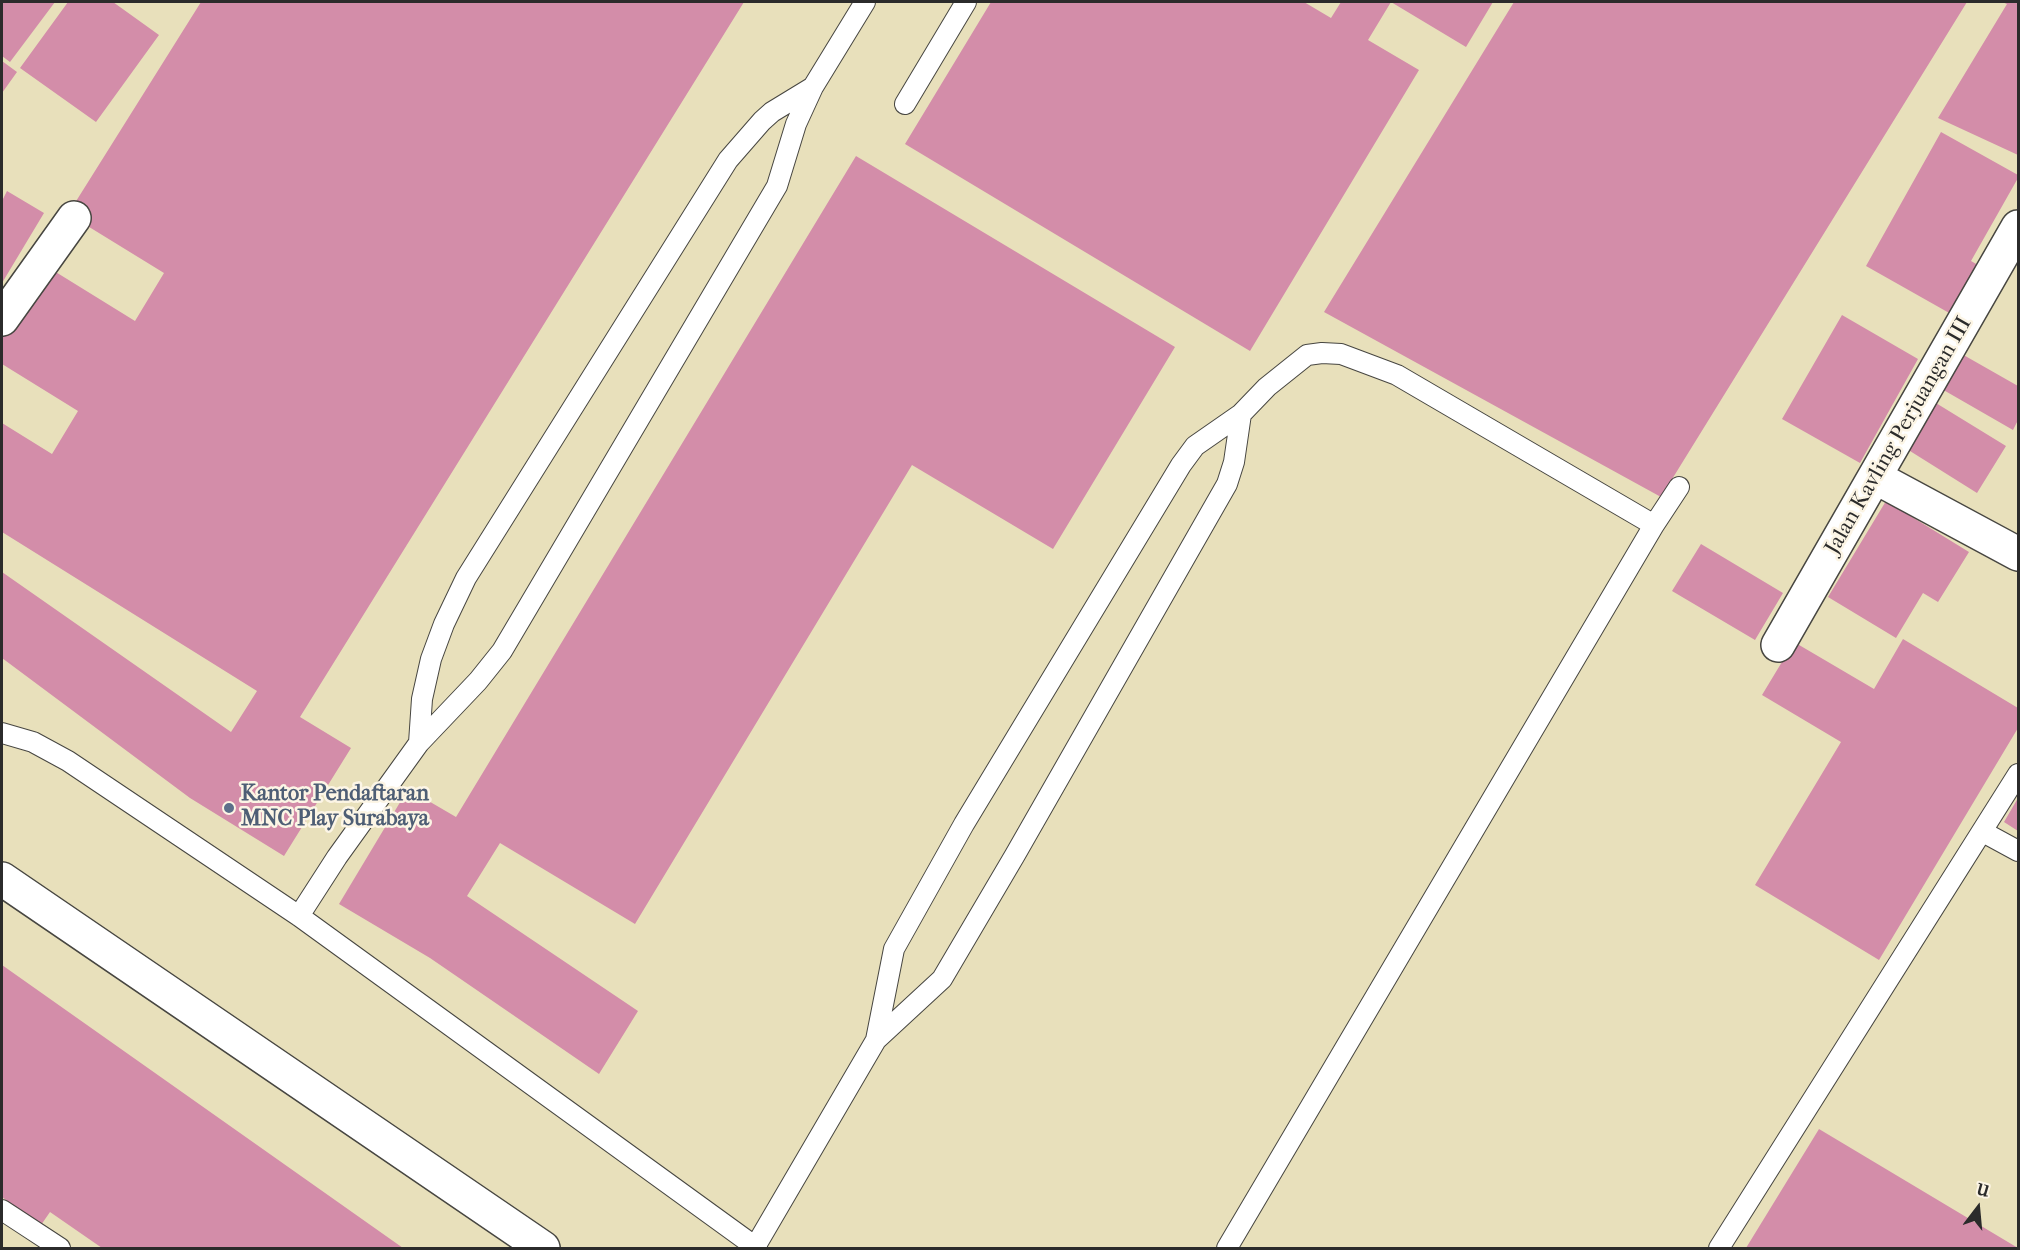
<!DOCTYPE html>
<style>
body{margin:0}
#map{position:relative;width:2020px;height:1250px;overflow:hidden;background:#e8e0bb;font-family:"IM FELL French Canon",serif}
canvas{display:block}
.frame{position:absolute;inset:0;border:3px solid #2b2b2b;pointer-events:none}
.north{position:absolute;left:1948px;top:1178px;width:60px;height:60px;-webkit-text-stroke:4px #fcf5e5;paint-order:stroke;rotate:16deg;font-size:16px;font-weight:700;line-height:24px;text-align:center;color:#2b2b2b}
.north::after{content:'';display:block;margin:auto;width:21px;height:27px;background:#2b2b2b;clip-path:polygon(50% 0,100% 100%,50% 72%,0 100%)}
</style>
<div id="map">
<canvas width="2020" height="1250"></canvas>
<div class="frame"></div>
<div class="north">U</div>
</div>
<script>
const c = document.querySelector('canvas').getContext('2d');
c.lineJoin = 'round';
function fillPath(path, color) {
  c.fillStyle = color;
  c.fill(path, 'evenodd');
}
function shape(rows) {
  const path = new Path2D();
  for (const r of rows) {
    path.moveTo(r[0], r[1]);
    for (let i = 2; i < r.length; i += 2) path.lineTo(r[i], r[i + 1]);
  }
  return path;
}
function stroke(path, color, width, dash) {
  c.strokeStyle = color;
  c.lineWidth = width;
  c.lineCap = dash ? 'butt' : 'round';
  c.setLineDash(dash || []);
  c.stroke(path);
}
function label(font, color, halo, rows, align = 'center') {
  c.font = font + ' "IM FELL French Canon",serif';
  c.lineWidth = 5;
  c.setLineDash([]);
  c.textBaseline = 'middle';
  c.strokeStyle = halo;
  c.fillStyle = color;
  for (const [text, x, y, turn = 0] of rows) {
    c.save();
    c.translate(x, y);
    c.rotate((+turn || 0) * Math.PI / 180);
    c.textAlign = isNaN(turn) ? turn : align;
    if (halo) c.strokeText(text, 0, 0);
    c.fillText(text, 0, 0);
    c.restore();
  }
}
fillPath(shape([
 [2,2,55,2,10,62,2,56],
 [68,2,113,2,159,35,96,122,20,68],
 [201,2,744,2,300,717,351,748,284,856,190,798,2,658,2,572,231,732,257,691,2,532,2,423,52,454,78,411,2,364,2,338,46,266,135,321,164,273,68,214],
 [991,2,1304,2,1331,18,1341,2,1391,2,1368,40,1419,70,1250,351,905,144],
 [1391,2,1493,2,1466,47],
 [1514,2,1967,2,1661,497,1324,312],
 [2002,2,2018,2,2018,155,1938,118,2007,4],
 [2,61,17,72,2,93],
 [1941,132,2018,175,2018,178,1971,261,1978,265,1951,314,1866,266],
 [856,156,1175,347,1053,549,912,465,635,924,500,843,467,896,638,1011,599,1074,430,958,339,904,408,789,456,817],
 [7,191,44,213,2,283,2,201],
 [1842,315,1918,359,1860,463,1782,419],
 [1960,353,2018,386,2018,420,2013,430,1940,388],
 [1931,400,2006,446,1977,493,1902,446],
 [1886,501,1969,552,1938,602,1923,593,1896,638,1828,597],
 [1701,544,1783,593,1755,640,1672,591],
 [1903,639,2018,708,2018,728,1879,960,1755,885,1841,742,1762,695,1794,642,1874,689],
 [2018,798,2018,831,2004,822],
 [2,965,403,1248,102,1248,50,1212,41,1225,2,1197],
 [1819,1129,2018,1248,1746,1248]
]), '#d38da9');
const service = shape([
 [905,104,966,2],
 [2,733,33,742,68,761,299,916,757,1248],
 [419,743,422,699,431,659,444,624,466,578,728,160,762,121,772,112,813,87],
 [1983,832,2018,851],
 [299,916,337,857,419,743,478,681,502,651,777,186,796,124,813,87,865,2],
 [876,1040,894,949,964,824,1181,465,1195,446,1241,414,1267,387,1307,355,1322,353,1341,354,1397,375,1654,525],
 [2,1210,60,1248],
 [755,1247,876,1040,942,979,1015,855,1227,484,1234,462,1241,414],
 [1227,1248,1654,525,1679,487],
 [1719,1248,2018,774]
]);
const minor = shape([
 [2,319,74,218],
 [1875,477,2018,554],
 [1778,645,2018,227],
 [2,879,543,1248]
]);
stroke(service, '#474641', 22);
stroke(minor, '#474641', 36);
stroke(service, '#fff', 20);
stroke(minor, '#fff', 33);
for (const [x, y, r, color] of [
 [229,808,6,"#5c6f8a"]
]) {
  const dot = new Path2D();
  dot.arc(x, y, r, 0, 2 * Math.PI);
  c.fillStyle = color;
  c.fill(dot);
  stroke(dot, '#fcf5e5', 2);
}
label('22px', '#2b2b2b', '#fcf5e5', [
 ["Jalan Kavling Perjuangan III",1899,436,-60]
]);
label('bold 22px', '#4e5e75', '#fcf5e5', [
 ["Kantor Pendaftaran",241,795],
 ["MNC Play Surabaya",241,820]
], 'left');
</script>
